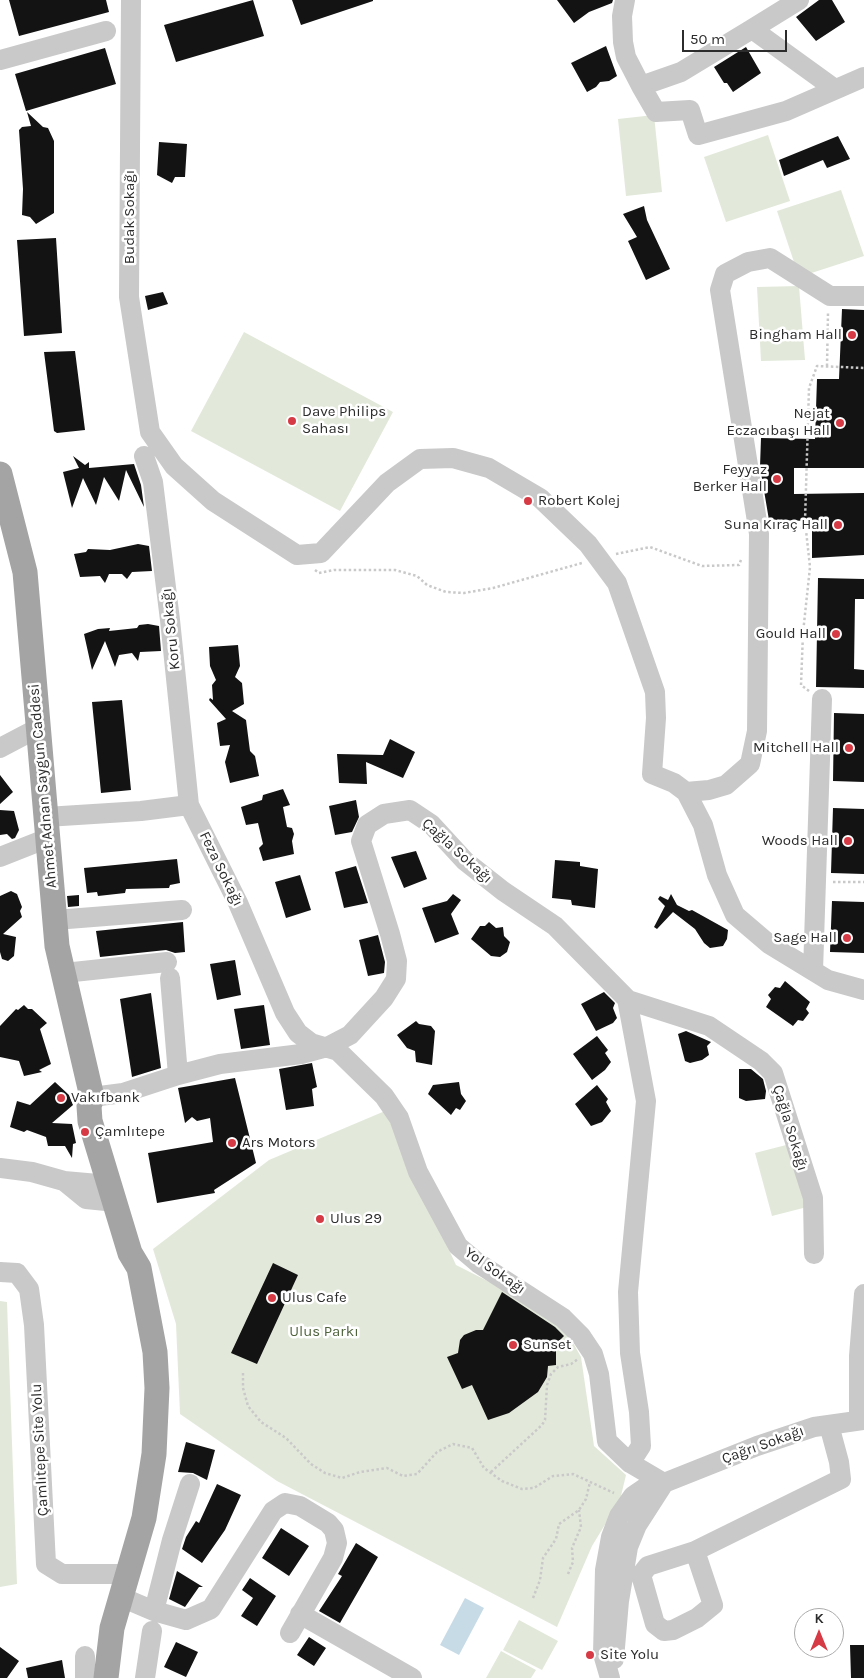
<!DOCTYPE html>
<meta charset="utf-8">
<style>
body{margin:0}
#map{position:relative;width:864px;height:1678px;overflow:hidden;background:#fff;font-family:Karla,sans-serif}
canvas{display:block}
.north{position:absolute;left:794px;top:1608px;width:50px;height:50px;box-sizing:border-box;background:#fff;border:1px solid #ababab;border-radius:50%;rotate:0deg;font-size:14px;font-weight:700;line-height:20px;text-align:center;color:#2c2c2c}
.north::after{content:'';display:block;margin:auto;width:18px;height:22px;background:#d63a44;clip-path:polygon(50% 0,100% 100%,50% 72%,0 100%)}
.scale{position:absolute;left:682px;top:30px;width:105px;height:22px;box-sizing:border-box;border:2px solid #2c2c2c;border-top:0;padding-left:6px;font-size:15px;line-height:18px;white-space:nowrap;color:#2c2c2c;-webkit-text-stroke:4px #fff;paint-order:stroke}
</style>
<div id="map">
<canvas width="864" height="1678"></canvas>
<div class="north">K</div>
<div class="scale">50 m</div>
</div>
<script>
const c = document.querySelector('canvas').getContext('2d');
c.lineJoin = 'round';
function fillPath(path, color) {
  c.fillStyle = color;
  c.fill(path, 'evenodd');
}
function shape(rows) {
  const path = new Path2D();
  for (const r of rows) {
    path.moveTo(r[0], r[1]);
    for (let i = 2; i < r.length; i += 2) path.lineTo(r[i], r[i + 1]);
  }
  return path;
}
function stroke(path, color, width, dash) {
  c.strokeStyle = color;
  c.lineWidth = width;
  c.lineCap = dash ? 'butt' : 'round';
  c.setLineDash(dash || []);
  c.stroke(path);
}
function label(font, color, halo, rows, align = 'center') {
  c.font = font + ' Karla,sans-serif';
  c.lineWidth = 5;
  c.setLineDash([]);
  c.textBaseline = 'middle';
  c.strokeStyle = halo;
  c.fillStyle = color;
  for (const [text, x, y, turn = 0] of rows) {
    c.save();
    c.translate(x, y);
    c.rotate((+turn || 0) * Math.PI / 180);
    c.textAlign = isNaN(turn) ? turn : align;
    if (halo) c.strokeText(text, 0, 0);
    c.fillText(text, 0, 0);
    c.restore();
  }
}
fillPath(shape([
 [654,115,662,192,626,196,618,119],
 [768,135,790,201,726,222,704,157],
 [841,190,864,256,799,277,777,211],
 [799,286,805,360,761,361,757,287],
 [244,332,393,412,340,511,191,431],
 [385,1111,456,1265,543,1309,567,1332,581,1357,594,1446,626,1475,620,1500,592,1546,557,1627,277,1481,180,1414,176,1324,153,1249,269,1160],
 [790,1144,807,1207,772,1216,755,1153],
 [0,1301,7,1302,17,1584,0,1587],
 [519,1620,558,1641,542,1670,503,1650],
 [501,1651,536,1670,531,1678,486,1678]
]), '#e2e9da');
fillPath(shape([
 [465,1598,484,1608,459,1655,440,1645]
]), '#c7dbe7');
fillPath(shape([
 [9,0,106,0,109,12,19,36],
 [253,0,264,36,176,62,164,25],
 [292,0,373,0,373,1,301,25],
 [557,0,613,0,612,3,589,12,574,23],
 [819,0,832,0,845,22,816,41,796,17],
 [606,46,617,76,609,81,600,82,596,87,587,92,571,63],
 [746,47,761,73,733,92,727,83,724,83,714,67],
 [105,48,116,84,26,111,15,74],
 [27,112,43,127,48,128,54,141,54,213,36,224,30,217,22,215,23,189,19,130,22,127,31,126],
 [838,136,850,159,827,168,823,160,784,176,779,160],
 [159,142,187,144,185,177,175,177,172,183,157,175],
 [644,206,647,220,670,269,646,280,628,241,637,237,623,214],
 [56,238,62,333,24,336,17,240],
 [163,292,168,304,148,310,145,296],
 [842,309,864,310,864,468,794,468,794,494,864,493,864,555,812,558,812,521,769,520,760,467,761,438,815,439,817,379,839,379],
 [75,351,85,430,57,433,54,431,44,352],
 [73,456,85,465,89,462,89,468,134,464,141,485,144,507,126,470,119,501,104,477,96,505,83,478,72,508,63,472,79,468],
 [138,544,149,546,152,571,132,572,127,579,122,574,109,574,105,583,100,576,80,577,74,554,86,552,88,549,110,550],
 [818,578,864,579,864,599,855,599,854,669,864,670,864,688,816,687],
 [148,624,159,626,161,651,140,652,138,661,132,653,119,655,115,667,105,641,92,670,84,634,98,629,110,628,109,631,137,628,139,625],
 [238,645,240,666,235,677,242,683,244,704,232,711,246,720,250,751,255,756,259,776,230,783,225,762,230,745,220,746,217,723,226,719,209,700,210,698,213,700,212,685,216,680,210,666,209,647],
 [122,700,131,790,101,793,92,702],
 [834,713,864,714,864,782,833,781],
 [390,739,415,752,403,778,366,762,367,784,339,783,337,754,383,755],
 [0,775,13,792,0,804],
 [283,789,290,805,283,807,287,827,292,828,294,834,292,841,294,854,263,861,259,848,263,844,258,823,246,825,241,807,262,800,263,795],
 [356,800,359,817,352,832,335,835,329,806],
 [833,808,864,809,864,874,831,873],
 [0,810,14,811,19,830,15,838,12,839,7,834,0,835],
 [416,851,427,879,404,888,391,857],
 [177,859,180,883,170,885,169,888,126,889,125,893,98,896,97,892,87,893,84,868],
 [555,860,580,862,580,866,598,869,595,908,572,905,571,900,552,898],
 [356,866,368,903,344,908,335,872],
 [300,875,311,910,286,918,275,882],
 [11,891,17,894,22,907,20,911,22,917,3,934,16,937,14,956,8,961,2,959,0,952,0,896],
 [453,894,461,900,451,914,459,934,435,943,422,908,447,901],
 [671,894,677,905,689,911,692,910,728,930,727,939,723,946,710,948,704,943,695,929,673,912,657,929,654,927,665,906,658,899,660,896,668,900],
 [79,895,79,906,68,907,67,896],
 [832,901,864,902,864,953,830,952],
 [183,922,185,952,175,953,166,950,100,957,96,931],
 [489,922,496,928,503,927,504,936,510,942,507,952,500,957,491,956,471,939,480,926,485,926],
 [378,935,385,962,384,973,368,976,359,940],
 [235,960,241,995,217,1000,210,964],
 [785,981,810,1002,806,1009,809,1013,803,1021,798,1020,793,1026,766,1007,771,999,768,995,775,987,780,988],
 [604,992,615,1003,613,1008,617,1018,613,1023,596,1031,581,1004],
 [151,993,161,1068,132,1077,120,999],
 [24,1005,28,1009,32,1009,47,1023,40,1029,51,1064,39,1070,42,1072,24,1076,19,1061,0,1057,0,1026,16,1009,18,1010],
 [264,1005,270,1045,241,1049,234,1009],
 [416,1021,419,1024,431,1026,435,1031,432,1065,416,1062,415,1051,407,1048,397,1035],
 [686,1031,711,1042,707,1046,709,1055,702,1060,690,1063,685,1061,678,1034],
 [597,1036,608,1050,605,1053,611,1062,605,1070,592,1080,573,1054],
 [312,1063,317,1087,312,1089,314,1106,286,1110,279,1069],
 [739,1069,751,1069,763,1079,766,1091,765,1099,746,1101,739,1098],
 [235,1078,256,1163,214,1190,215,1193,157,1203,148,1153,213,1142,210,1118,197,1121,192,1117,185,1123,178,1088],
 [55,1082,69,1095,73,1105,52,1123,72,1124,76,1143,73,1144,72,1158,65,1146,48,1146,46,1137,27,1130,24,1132,10,1127,17,1101,30,1105],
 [459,1082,461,1094,466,1101,460,1110,456,1108,451,1115,428,1094,433,1085],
 [597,1085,608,1099,606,1102,611,1111,602,1122,591,1126,575,1104],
 [273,1263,298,1275,257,1364,231,1353],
 [502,1292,555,1327,564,1336,556,1344,556,1365,548,1366,547,1377,538,1392,509,1413,488,1420,472,1385,462,1389,447,1357,458,1353,460,1340,464,1335,476,1330,483,1330],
 [186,1442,215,1450,207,1480,193,1473,178,1472],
 [217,1484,241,1495,225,1530,202,1563,182,1549,186,1537,196,1521,199,1523],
 [281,1528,309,1546,289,1576,262,1558],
 [356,1543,378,1557,340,1623,319,1611,342,1576,338,1574],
 [177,1571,203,1587,199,1587,185,1607,169,1599],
 [250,1578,276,1596,257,1626,241,1616,253,1598,242,1590],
 [309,1637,326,1648,314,1666,297,1655],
 [176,1642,198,1652,186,1677,164,1667],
 [850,1645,864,1645,864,1678,851,1678],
 [0,1647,19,1661,7,1678,0,1678],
 [62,1660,65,1678,28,1678,26,1668]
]), '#131313');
stroke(shape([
 [827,366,828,313],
 [775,528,806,528],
 [616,554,650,547,702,566,739,565,741,560],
 [315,570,319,573,334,570,395,570,417,576,427,585,446,592,464,593,493,588,582,563],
 [809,691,801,685,803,633,810,567,805,521,809,388,817,366,864,368],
 [833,882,864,882],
 [243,1373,243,1388,248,1406,261,1422,286,1438,311,1464,325,1473,342,1478,360,1472,387,1468,403,1476,417,1474,437,1452,453,1444,472,1448,484,1468,502,1481,522,1489,534,1488,553,1476,573,1474,614,1493],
 [491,1472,542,1425,545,1420,547,1385,551,1374,558,1367,571,1364,578,1359],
 [568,1574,573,1562,572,1548,581,1527,579,1510],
 [533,1598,540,1580,543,1558,556,1539,559,1524,579,1510,586,1499,590,1482]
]), '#c9c9c9', 2.5, [2.5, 2.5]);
stroke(shape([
 [131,0,129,297,150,432,174,466,213,501,297,555,321,553,387,483,420,459,453,458,489,468,540,498,588,544,617,583,655,692,656,718,652,774,674,783,686,792,703,825,717,875,735,915,769,944,828,980,864,990],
 [625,0,622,16,623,42,626,57,641,86,681,72,752,29,835,89],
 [752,29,799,0],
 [0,60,106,31],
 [641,86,656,112,690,110,698,135,786,111,864,77],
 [144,456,153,482,170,620,189,805,238,903,285,1013,298,1033,311,1043,338,1051,384,1096,399,1118,418,1172,458,1246,478,1263,563,1318,581,1336,593,1354,599,1374,607,1441,630,1463,664,1483],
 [0,748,38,728],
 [686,792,709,790,726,785,750,764,757,731,759,534,720,290,725,274,748,262,770,258,830,296,864,296],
 [46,817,141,811,189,805],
 [0,857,48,838],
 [55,920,182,910],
 [813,971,822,699],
 [64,973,167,962],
 [170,978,178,1075],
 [627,999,646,1101,628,1292,630,1353,639,1412,641,1446,630,1463],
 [92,1097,123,1093,178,1075,220,1064,301,1054,327,1047,350,1035,384,998,396,979,397,961,390,934,361,841,367,825,384,814,410,810,431,824,465,861,503,891,555,926,628,1000,709,1026,761,1061,773,1073,813,1198,814,1254],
 [0,1168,32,1172,64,1181,98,1184,109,1183],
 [64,1181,86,1199,106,1201,114,1199],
 [0,1272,17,1273,29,1289,34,1325,46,1564,62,1574,128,1574],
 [859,1419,859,1356,864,1294],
 [695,1551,713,1605,697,1618,673,1630,664,1631,655,1624,641,1575,648,1566,695,1551,841,1479,839,1462,829,1425],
 [121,1597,154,1611,186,1620,211,1609,273,1511,285,1503,300,1506,328,1523,334,1530,337,1543,333,1558,290,1633],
 [154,1611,172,1540,190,1484],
 [300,1614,412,1678],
 [614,1659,619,1601,628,1547,637,1525,664,1483],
 [85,1678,85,1656],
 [145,1678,152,1631],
 [610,1678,603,1654,605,1570,611,1537,619,1516,633,1496,652,1483,664,1483,757,1446,814,1427,864,1420]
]), '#c9c9c9', 20);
stroke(shape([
 [0,474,25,572,57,946,92,1097,89,1106,90,1121,130,1253,139,1268,155,1352,157,1388,154,1454,144,1518,112,1628,106,1678]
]), '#a4a4a4', 25);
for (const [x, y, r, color] of [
 [852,335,5,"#d63a44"],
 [292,421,5,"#d63a44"],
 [840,423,5,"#d63a44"],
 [777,479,5,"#d63a44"],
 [528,501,5,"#d63a44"],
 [838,525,5,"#d63a44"],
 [836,634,5,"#d63a44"],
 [849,748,5,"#d63a44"],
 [848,841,5,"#d63a44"],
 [847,938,5,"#d63a44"],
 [61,1098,5,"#d63a44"],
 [85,1132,5,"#d63a44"],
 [232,1143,5,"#d63a44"],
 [320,1219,5,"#d63a44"],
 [272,1298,5,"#d63a44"],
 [513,1345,5,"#d63a44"],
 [590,1655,5,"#d63a44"]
]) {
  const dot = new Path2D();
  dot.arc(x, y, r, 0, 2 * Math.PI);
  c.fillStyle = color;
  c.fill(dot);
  stroke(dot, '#fff', 2);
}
label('15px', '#2c2c2c', '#fff', [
 ["Budak Sokağı",130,217,-90],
 ["Koru Sokağı",171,629,-96],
 ["Ahmet Adnan Saygun Caddesi",43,786,-95],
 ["Çağla Sokağı",457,851,42],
 ["Feza Sokağı",221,869,64],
 ["Çağla Sokağı",790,1128,73],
 ["Yol Sokağı",495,1271,35],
 ["Çağrı Sokağı",763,1445,-20],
 ["Çamlıtepe Site Yolu",40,1450,-93]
]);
label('15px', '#2c2c2c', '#fff', [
 ["Bingham Hall",842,335,"right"],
 ["Dave Philips",302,412],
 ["Sahası",302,429],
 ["Nejat",830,414,"right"],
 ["Eczacıbaşı Hall",830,431,"right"],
 ["Feyyaz",767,470,"right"],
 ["Berker Hall",767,487,"right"],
 ["Robert Kolej",538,501],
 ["Suna Kıraç Hall",828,525,"right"],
 ["Gould Hall",826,634,"right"],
 ["Mitchell Hall",839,748,"right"],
 ["Woods Hall",838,841,"right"],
 ["Sage Hall",837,938,"right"],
 ["Vakıfbank",71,1098],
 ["Çamlıtepe",95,1132],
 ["Ars Motors",242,1143],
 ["Ulus 29",330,1219],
 ["Ulus Cafe",282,1298],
 ["Sunset",523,1345],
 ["Site Yolu",600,1655]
], 'left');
label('15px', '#4f633d', '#fff', [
 ["Ulus Parkı",324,1332]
]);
</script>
